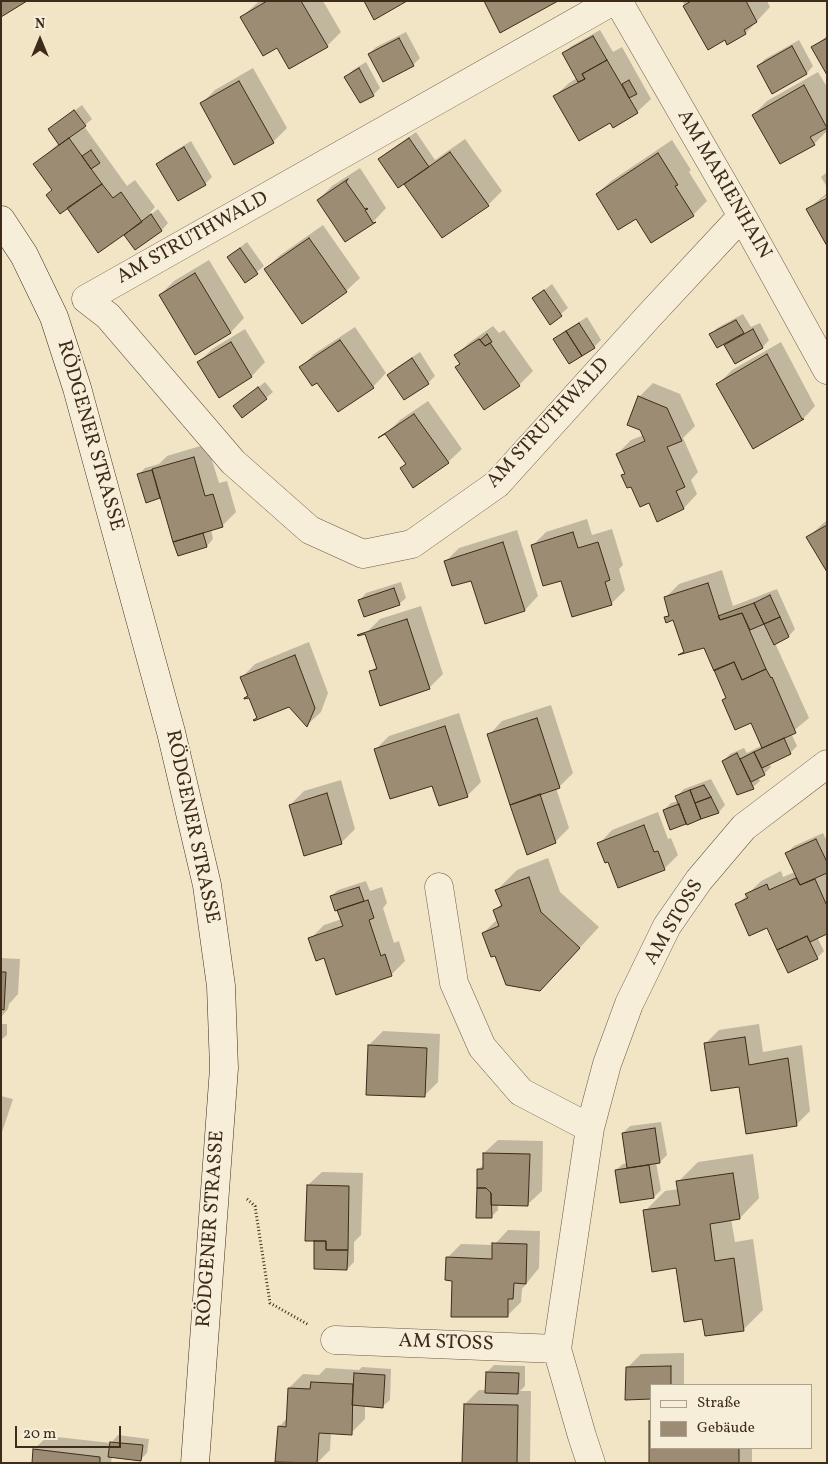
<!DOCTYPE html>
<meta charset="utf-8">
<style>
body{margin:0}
#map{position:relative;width:828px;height:1464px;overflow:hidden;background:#f2e5c6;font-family:Vollkorn,serif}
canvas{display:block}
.frame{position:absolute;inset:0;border:2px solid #3e2b1a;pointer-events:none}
.legend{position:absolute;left:650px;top:1384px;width:162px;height:65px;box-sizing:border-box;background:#f7eeda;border:1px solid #ada08d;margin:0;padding:6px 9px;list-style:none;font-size:15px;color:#3e2b1a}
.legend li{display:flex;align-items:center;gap:10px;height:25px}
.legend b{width:25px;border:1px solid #ada08d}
.north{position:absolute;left:15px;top:15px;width:50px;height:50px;-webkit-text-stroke:4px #f7eeda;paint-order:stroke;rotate:0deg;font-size:14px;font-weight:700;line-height:20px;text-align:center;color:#3e2b1a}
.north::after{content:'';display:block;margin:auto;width:18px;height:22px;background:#3e2b1a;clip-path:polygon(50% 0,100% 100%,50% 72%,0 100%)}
.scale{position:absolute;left:15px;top:1426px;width:106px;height:22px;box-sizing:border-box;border:2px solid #3e2b1a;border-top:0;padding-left:6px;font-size:15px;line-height:18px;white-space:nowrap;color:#3e2b1a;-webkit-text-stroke:4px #f7eeda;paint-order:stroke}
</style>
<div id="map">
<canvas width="828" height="1464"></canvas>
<div class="frame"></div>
<ul class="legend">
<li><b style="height:6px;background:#f7eeda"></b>Straße</li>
<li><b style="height:14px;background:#9c8c73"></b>Gebäude</li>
</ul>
<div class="north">N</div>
<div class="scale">20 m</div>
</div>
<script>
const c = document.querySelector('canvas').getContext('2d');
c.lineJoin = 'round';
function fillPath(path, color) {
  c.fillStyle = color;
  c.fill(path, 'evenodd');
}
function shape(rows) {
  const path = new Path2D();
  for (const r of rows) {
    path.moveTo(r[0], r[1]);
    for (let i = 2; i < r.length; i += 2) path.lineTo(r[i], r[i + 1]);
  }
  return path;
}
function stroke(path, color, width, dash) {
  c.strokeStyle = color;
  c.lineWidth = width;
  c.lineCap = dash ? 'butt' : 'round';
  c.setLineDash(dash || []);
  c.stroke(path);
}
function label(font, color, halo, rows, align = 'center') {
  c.font = font + ' Vollkorn,serif';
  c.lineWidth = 4;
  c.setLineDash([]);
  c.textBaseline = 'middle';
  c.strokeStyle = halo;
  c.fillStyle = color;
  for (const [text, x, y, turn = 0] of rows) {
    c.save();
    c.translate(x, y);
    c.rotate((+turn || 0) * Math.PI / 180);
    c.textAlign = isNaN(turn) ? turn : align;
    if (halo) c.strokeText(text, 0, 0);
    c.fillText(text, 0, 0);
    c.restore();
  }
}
fillPath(shape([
 [259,1,323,1,341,32,327,46,242,17],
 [682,1,767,1,770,7,746,33,728,43,726,39,709,48],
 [600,30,613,52,622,47,651,99,637,112,610,122,555,96,569,83,577,78,564,54,570,47],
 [406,32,420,58,413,65,384,81,369,54,376,47],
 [827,36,827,73,812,48],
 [799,40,813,66,807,73,773,92,758,66,765,59],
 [366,62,380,88,373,95,346,77,353,70],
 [253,68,287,128,273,142,201,104,215,90],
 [818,72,827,87,827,131,814,144,753,115,767,101],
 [82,105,92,119,84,126,127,186,135,180,155,207,149,214,150,215,158,209,168,223,162,230,135,248,132,230,67,207,35,164,59,143,49,130],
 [416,132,435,160,465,139,502,191,488,205,379,159,386,153],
 [672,140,691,170,689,172,707,201,693,215,636,217,597,194,611,181],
 [191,141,212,177,205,184,158,164,165,157],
 [360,168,386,208,373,222,345,241,318,200,332,186],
 [827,172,827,187,821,177],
 [827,193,827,196,822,199,822,202,808,209],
 [323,225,360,278,346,291,266,269,279,256],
 [247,242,264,266,246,281,228,257],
 [209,260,244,318,231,332,196,353,160,295,174,281],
 [552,284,568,308,550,323,534,298],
 [743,314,751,327,760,323,769,340,763,347,736,362,724,343,710,335,717,328],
 [587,317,601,340,594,347,555,339,562,333],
 [493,326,499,333,504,330,533,371,519,385,456,367,461,362,456,355,470,342],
 [355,327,386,373,373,387,318,381,301,367,314,354],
 [245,329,265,362,252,376,219,396,198,363,212,349],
 [781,342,815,406,802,420,718,384,732,370],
 [420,352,435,376,428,383,405,399,389,375,396,368],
 [265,382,273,392,266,398,235,406],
 [653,383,680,394,695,426,683,438,698,472,691,480,697,494,684,508,658,520,649,502,623,476,626,473,617,454,631,440,644,435,639,397],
 [428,401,462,449,448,462,402,468,407,463,386,434,400,420],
 [207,444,219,483,227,481,236,512,222,526,211,529,213,539,207,546,161,496,159,497,139,474,145,468,159,464,167,456],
 [587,519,592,535,612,529,623,565,619,569,625,590,611,604,532,546,546,532],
 [827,520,827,570,808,537],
 [517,530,538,596,525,610,445,562,459,548],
 [722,570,733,606,777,589,795,629,789,636,775,643,809,718,791,733,797,746,790,753,769,763,771,767,764,774,758,777,760,781,753,787,723,761,730,754,744,748,747,753,763,745,752,721,723,700,727,696,704,646,674,619,665,618,670,613,665,598,679,584],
 [401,582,406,598,399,604,360,600,366,593],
 [421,606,443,674,429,688,370,672,377,666,366,633,380,619],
 [309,642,328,693,321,712,307,725,290,705,241,678,255,664],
 [551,705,573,773,559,787,556,788,569,828,555,842,489,735,502,721],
 [459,713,481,782,467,796,433,784,375,750,389,736],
 [711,779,725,805,719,812,671,828,664,810,671,803,679,801,677,796,684,789],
 [341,780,355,829,341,843,290,805,304,791],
 [658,812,668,839,671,838,678,855,664,869,609,860,599,844,612,830],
 [823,833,827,841,827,933,817,937,824,951,817,958,737,905,761,881,781,871,783,877,795,872,787,853,794,846],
 [548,858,560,892,599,927,560,969,496,954,483,933,498,919,495,910,502,903,497,890,517,870],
 [366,881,370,891,382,887,387,903,383,908,394,943,399,941,405,961,391,975,325,957,310,939,324,925,342,919,331,896,338,890],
 [1,958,20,959,18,994,9,1004,8,1009,2,1016,2,1024,7,1024,7,1035,1,1040],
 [759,1024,763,1052,802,1045,810,1111,796,1125,740,1085,706,1043,719,1030],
 [383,1031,440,1034,438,1082,424,1096,369,1045],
 [1,1096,13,1099,1,1135],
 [661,1122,667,1155,660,1162,656,1162,661,1190,654,1197,616,1170,623,1164,628,1163,623,1133,630,1126],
 [498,1140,543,1141,542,1191,528,1204,498,1204,498,1210,491,1217,479,1169,484,1164,484,1153],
 [753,1154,759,1198,740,1218,731,1219,735,1242,753,1239,763,1310,743,1330,704,1317,645,1211,665,1191,679,1189,678,1182,698,1162],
 [322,1172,363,1173,361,1235,354,1242,354,1262,347,1269,316,1242,308,1185],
 [508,1230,540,1231,539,1268,522,1289,521,1302,507,1316,454,1279,447,1258,461,1244,494,1245],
 [684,1353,684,1384,682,1385,652,1385,627,1368,641,1354],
 [494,1365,525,1366,525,1386,520,1391,531,1391,530,1463,464,1463,465,1404,479,1390,487,1390,487,1372],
 [362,1367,391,1369,390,1400,383,1406,365,1405,365,1419,351,1433,331,1432,330,1450,317,1463,276,1461,279,1427,287,1418,289,1388,303,1374,319,1375,326,1368,359,1370],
 [652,1420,652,1448,752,1448,752,1463,650,1463,650,1421],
 [118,1435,149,1439,147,1453,141,1459,112,1456,111,1463,33,1463,34,1449,48,1436,111,1443]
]), '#0003');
const building = shape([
 [1,1,27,1,1,17,1,1],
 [267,1,301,1,328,47,289,69,277,48,263,56,240,17,267,1],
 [364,1,407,1,374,20,364,1],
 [484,1,558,1,500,33,484,1],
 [691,1,746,1,757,22,744,30,746,34,727,45,725,40,708,50,683,6,691,1],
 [593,36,607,60,582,74,585,79,578,82,562,53,593,36],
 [399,38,414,66,383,82,368,54,399,38],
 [827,38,827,75,811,47,827,38],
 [792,46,807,74,772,94,757,66,792,46],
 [607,60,638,113,613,128,610,123,579,141,553,96,585,79,582,74,607,60],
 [359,68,374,96,360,103,344,77,359,68],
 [629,80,637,94,629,98,622,84,629,80],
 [239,81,274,143,234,165,200,103,239,81],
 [804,85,827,128,810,137,815,145,780,164,752,115,804,85],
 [74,110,86,126,59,145,48,129,74,110],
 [69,138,102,184,60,214,46,195,52,190,33,164,69,138],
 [409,138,429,167,398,188,378,159,409,138],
 [184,147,206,185,178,201,156,164,184,147],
 [91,150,100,163,91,169,82,156,91,150],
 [450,152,489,206,442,238,404,184,450,152],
 [658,153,678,185,675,186,694,216,651,243,636,219,618,230,596,194,658,153],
 [348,179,346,182,365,209,367,208,368,209,365,210,373,223,376,222,345,242,317,200,348,179],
 [102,184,113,198,121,192,142,222,98,253,67,208,102,184],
 [827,198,827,246,806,209,827,198],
 [151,214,162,231,135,250,124,235,151,214],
 [309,238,347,292,302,324,264,269,309,238],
 [240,248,258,274,245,283,227,257,240,248],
 [195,273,231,333,195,355,159,295,195,273],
 [544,290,562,316,550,325,532,298,544,290],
 [736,320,744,333,717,348,709,334,736,320],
 [579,323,595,348,582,356,566,331,579,323],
 [753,329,763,348,735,364,724,345,753,329],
 [566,331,582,356,569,364,553,339,566,331],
 [487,334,492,342,485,346,480,340,487,334],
 [479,339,485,346,490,343,520,386,484,410,455,367,460,364,454,355,479,339],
 [340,340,374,388,338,412,317,383,312,386,299,367,340,340],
 [231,342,252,377,219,398,197,362,231,342],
 [767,354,802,419,804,419,753,449,716,384,767,354],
 [412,358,429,384,404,400,387,375,412,358],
 [258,387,267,399,242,418,233,406,258,387],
 [638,396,667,408,682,441,667,447,685,487,676,491,684,509,657,522,649,503,640,507,631,487,627,488,621,475,625,474,616,454,645,441,640,430,627,425,638,396],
 [414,414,449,463,413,488,400,468,406,464,385,434,378,438,414,414],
 [194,457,205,496,213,494,223,527,173,542,152,469,194,457],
 [152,470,160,498,146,503,137,474,152,470],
 [827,525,827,572,806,537,827,525],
 [573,532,578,548,598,542,610,580,605,582,612,605,572,617,561,581,543,586,531,545,573,532],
 [203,533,207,547,178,556,173,542,203,533],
 [503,542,525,611,485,624,471,581,452,586,444,561,503,542],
 [708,583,720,620,742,613,766,669,742,680,734,662,714,671,704,648,678,655,684,652,673,620,666,623,664,617,669,616,664,597,708,583],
 [394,588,400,605,364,617,358,600,394,588],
 [770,595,780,617,764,624,754,603,770,595],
 [754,603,764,624,750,630,742,613,720,620,718,616,754,603],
 [780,617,789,637,774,645,764,624,780,617],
 [407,619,430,689,380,706,369,671,377,669,365,634,358,636,357,635,407,619],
 [295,655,315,708,307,727,289,707,254,721,253,720,257,718,249,698,244,699,244,698,248,696,240,677,295,655],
 [734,662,742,680,766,669,771,678,772,677,796,733,762,748,751,723,735,730,722,700,726,698,714,670,734,662],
 [537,718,560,788,510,805,487,734,537,718],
 [445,726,468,797,439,806,432,786,390,799,374,749,445,726],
 [784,738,791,754,762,768,754,752,784,738],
 [754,752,765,775,751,782,740,759,754,752],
 [737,753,754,789,737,795,722,761,737,753],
 [704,785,711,797,695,803,690,790,704,785],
 [690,790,701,819,687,825,675,796,690,790],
 [327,793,342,844,304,856,289,805,327,793],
 [540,794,556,843,527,855,510,805,540,794],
 [711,797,719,813,701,819,695,803,711,797],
 [679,804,686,824,670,830,663,810,679,804],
 [644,825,654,852,658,851,665,870,618,888,608,862,605,863,597,843,644,825],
 [816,839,827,862,827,873,800,885,785,853,816,839],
 [529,877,541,912,580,948,540,991,506,985,495,956,491,957,482,933,499,926,493,910,502,906,495,890,529,877],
 [796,878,800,885,815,879,827,906,827,934,810,942,807,936,777,950,767,928,749,936,735,904,748,898,745,894,767,884,769,890,796,878],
 [359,887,364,901,335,911,330,896,359,887],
 [368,900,374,918,369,920,381,956,385,954,392,976,336,995,324,958,316,961,308,938,343,926,337,910,368,900],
 [807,936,818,959,788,973,777,950,807,936],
 [1,972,6,972,4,1010,1,1009,1,972],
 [745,1037,749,1065,788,1058,797,1126,746,1134,739,1087,711,1091,704,1043,745,1037],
 [368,1045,427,1048,425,1097,366,1095,368,1045],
 [655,1128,660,1163,627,1168,622,1133,655,1128],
 [483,1153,530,1154,528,1206,491,1205,491,1193,486,1188,477,1188,477,1169,483,1169,483,1153],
 [649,1165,654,1198,620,1203,615,1170,649,1165],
 [733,1173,740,1219,710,1224,715,1261,734,1258,744,1331,705,1336,702,1319,684,1322,676,1268,652,1272,643,1210,680,1205,676,1181,733,1173],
 [307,1185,349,1186,348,1250,326,1250,326,1241,305,1241,307,1185],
 [477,1188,486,1188,491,1193,492,1218,476,1218,477,1188],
 [314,1241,326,1241,326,1250,348,1250,347,1270,314,1269,314,1241],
 [492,1243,527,1244,526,1284,514,1283,513,1299,508,1299,508,1317,451,1317,452,1281,445,1280,446,1257,492,1259,492,1243],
 [671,1366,671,1385,652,1385,652,1399,625,1400,626,1367,671,1366],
 [486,1372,519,1373,518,1394,485,1393,486,1372],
 [354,1373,385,1375,383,1408,352,1405,354,1373],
 [311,1382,353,1384,352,1435,319,1433,317,1463,275,1462,278,1426,286,1427,288,1388,310,1389,311,1382],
 [464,1404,518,1405,517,1463,462,1463,464,1404],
 [649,1421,652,1421,652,1448,739,1448,739,1463,649,1463,649,1421],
 [110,1442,143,1445,141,1461,108,1457,110,1442],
 [33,1449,100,1457,100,1463,32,1463,33,1449]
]);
fillPath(building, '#9c8c73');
stroke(building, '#3e2b1a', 1);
const minor = shape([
 [613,1,86,299,108,316,233,462,310,530,363,554,412,544,497,484,648,317,742,216],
 [618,1,742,216,827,370],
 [439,887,454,983,482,1047,521,1092,590,1128],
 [335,1340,557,1349],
 [591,1463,582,1436,557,1349,590,1128,607,1064,629,1004,667,926,699,880,744,827,827,764]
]);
const secondary = shape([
 [1,220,24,255,54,317,77,388,171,732,207,885,221,986,224,1068,195,1463]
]);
stroke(minor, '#6b5a45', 29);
stroke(secondary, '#3e2b1a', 29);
stroke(shape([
 [247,1199,255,1206,270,1303,309,1325]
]), '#3e2b1a', 3, [1, 2.5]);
stroke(minor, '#f7eeda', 28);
stroke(secondary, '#f7eeda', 28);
label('20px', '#3e2b1a', '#f7eeda', [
 ["AM MARIENHAIN",723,185,60],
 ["AM STRUTHWALD",193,239,-29],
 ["AM STRUTHWALD",549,424,-47],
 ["RÖDGENER STRASSE",89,436,74],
 ["RÖDGENER STRASSE",191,827,78],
 ["AM STOSS",675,923,-59],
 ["RÖDGENER STRASSE",212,1229,-86],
 ["AM STOSS",446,1344,2]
]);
</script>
